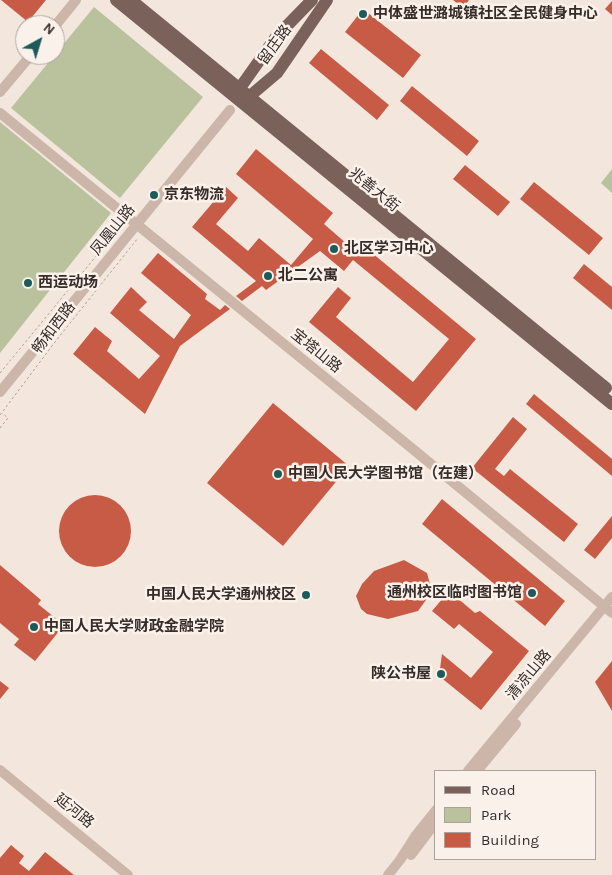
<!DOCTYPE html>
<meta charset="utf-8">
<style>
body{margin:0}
#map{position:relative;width:612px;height:875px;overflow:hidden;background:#f3e7dd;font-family:Karla,sans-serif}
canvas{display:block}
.legend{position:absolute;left:434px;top:770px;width:162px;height:90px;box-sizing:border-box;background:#faf1ea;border:1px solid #aca29d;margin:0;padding:6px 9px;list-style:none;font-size:15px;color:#382c29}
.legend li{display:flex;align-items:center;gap:10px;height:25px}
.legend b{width:25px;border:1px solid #aca29d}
.north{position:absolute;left:15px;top:15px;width:50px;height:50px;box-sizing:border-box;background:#faf1ea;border:1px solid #aca29d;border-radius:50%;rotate:39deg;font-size:14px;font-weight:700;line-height:20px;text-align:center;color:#382c29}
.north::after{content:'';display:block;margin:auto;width:18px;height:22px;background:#1d5a5a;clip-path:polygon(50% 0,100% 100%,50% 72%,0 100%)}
</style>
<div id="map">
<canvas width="612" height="875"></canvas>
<ul class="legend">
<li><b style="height:6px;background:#7a625a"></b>Road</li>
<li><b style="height:14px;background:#b9c29d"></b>Park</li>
<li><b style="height:14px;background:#c85b46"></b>Building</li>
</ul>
<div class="north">N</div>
</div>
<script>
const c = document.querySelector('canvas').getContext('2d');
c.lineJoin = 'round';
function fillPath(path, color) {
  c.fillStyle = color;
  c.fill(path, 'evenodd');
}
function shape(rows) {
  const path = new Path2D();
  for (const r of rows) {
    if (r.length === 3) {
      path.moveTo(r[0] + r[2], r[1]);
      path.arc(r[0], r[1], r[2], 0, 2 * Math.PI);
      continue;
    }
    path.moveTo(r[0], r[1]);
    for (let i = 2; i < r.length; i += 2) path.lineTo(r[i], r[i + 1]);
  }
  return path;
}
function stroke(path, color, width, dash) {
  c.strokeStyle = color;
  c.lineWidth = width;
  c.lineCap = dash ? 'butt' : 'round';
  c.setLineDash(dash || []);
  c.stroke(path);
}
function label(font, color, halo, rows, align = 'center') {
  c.font = font + ' Karla,"Noto Sans SC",sans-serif';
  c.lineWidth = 5;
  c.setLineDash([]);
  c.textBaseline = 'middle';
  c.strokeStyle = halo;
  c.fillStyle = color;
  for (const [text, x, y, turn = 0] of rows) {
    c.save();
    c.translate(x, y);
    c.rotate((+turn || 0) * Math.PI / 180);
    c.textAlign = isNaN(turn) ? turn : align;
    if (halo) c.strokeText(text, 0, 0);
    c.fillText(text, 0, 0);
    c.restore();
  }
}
fillPath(shape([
 [94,7,203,97,120,198,11,108],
 [0,122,111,213,0,353],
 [612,169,612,193,601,183]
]), '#b9c29d');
fillPath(shape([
 [1,0,46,0,28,22],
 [453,0,469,0,463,8],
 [612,1,612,15,605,9],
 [363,9,421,55,403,78,345,32],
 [321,49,389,105,377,120,309,63],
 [412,86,479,141,467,156,400,101],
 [256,149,333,213,324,224,354,250,360,243,476,339,416,411,309,322,338,287,351,298,336,317,413,382,449,339,353,260,344,271,320,251,266,290,262,286,242,301,236,296,256,281,192,227,226,187,238,198,216,224,248,251,259,238,291,265,313,239,236,174],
 [465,165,510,202,498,216,453,179],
 [534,182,603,238,589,255,520,199],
 [158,253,207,294,205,299,220,310,225,305,230,309,180,346,145,414,73,354,95,327,112,341,107,351,139,379,160,356,110,313,131,287,147,302,139,310,174,339,191,315,141,273],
 [584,264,612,287,612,310,573,278],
 [534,394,612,459,612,476,526,404],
 [273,403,349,466,283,546,207,483],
 [513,417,527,429,495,469,504,476,510,469,578,524,564,542,472,468],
 [95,531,36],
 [442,499,565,601,545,626,422,524],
 [612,516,612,538,595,559,584,550],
 [404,560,427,573,430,584,426,600,418,611,388,619,367,614,361,609,356,596,362,584,374,571],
 [0,565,41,600,38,604,64,625,35,661,14,645,19,639,0,623],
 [449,591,475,613,480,611,529,651,481,710,439,676,442,654,471,678,493,652,459,624,454,629,432,611],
 [612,661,612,711,595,682],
 [0,681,9,688,0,699],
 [11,845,24,856,19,863,29,871,45,852,74,875,0,875,0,858]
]), '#c85b46');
stroke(shape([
 [0,373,120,227,123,227],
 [0,415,55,342,138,238],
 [0,428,8,418,2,413]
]), '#b79f93', 1, [2.5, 2.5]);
stroke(shape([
 [55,26,76,0],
 [0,92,31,55],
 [0,113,414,450,612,613],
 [0,392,230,110],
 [0,770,128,875],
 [468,771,612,597],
 [477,771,516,724],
 [411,855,436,822],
 [388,875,400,860,416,835,436,810]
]), '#cbb6a9', 10);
stroke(shape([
 [116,0,612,404],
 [131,0,606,388],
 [235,95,276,37,312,0],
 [244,101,277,73,327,0]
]), '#7a625a', 12);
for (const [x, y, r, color] of [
 [363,14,5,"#1d5a5a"],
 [154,195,5,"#1d5a5a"],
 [334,249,5,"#1d5a5a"],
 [268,276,5,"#1d5a5a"],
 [28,283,5,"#1d5a5a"],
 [278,474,5,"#1d5a5a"],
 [532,593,5,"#1d5a5a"],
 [306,595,5,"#1d5a5a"],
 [34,627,5,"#1d5a5a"],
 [441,674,5,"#1d5a5a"]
]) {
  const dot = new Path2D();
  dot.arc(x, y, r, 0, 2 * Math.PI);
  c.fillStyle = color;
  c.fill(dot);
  stroke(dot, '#faf1ea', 2);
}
label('bold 15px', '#382c29', '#faf1ea', [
 ["中体盛世潞城镇社区全民健身中心",373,14],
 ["京东物流",164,195],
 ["北区学习中心",344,249],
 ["北二公寓",278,276],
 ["西运动场",38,283],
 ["中国人民大学图书馆（在建）",288,474],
 ["通州校区临时图书馆",522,593,"right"],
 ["中国人民大学通州校区",296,595,"right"],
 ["中国人民大学财政金融学院",44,627],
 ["陕公书屋",431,674,"right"]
], 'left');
label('15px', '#382c29', '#faf1ea', [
 ["留庄路",275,45,-54],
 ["兆善大街",374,190,39],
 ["凤凰山路",113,230,-51],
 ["畅和西路",54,328,-53],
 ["宝塔山路",316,351,39],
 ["清凉山路",529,675,-50],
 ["延河路",74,811,39]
]);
</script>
